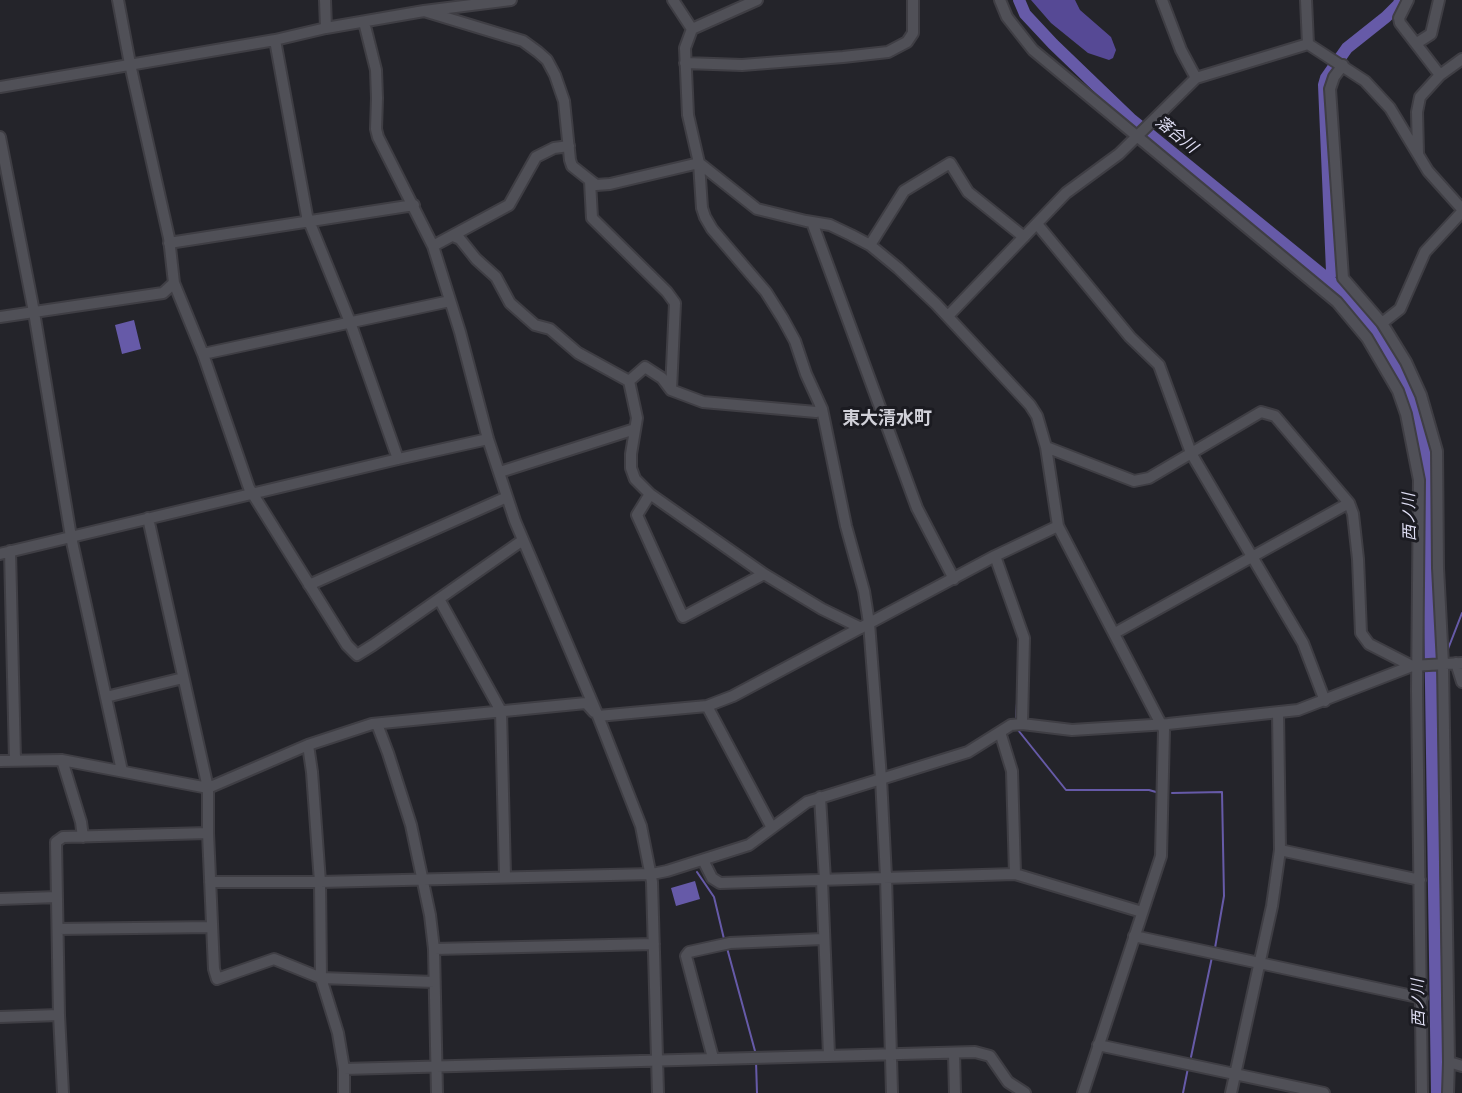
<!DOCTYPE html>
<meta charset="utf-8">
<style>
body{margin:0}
canvas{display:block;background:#24242a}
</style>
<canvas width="1462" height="1093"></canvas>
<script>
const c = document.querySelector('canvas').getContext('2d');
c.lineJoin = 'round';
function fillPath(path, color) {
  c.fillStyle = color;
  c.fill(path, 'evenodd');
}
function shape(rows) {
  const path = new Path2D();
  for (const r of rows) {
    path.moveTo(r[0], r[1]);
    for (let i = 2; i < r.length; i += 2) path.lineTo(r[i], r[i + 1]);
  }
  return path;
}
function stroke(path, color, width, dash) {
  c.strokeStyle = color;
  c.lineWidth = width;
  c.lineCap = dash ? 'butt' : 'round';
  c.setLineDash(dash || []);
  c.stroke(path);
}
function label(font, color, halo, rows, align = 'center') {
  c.font = font + ' Manrope,"Noto Sans JP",sans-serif';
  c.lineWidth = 6;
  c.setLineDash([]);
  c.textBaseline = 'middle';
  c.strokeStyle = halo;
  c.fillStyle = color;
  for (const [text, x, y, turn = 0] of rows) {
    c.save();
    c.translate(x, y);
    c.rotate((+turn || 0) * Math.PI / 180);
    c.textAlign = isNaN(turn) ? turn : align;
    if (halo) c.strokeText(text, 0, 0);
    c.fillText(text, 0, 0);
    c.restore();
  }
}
fillPath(shape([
 [1031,0,1075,0,1080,10,1111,37,1116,50,1113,58,1109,60,1088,53,1051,23]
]), '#564995');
fillPath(shape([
 [134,320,141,349,122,354,115,325],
 [695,881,700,899,676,906,671,888]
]), '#665aa8');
stroke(shape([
 [1448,649,1462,613],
 [1016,718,1018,688],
 [1018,730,1066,790,1149,790,1156,792],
 [1172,793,1222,792,1224,896,1215,948],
 [697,872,714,897,724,939],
 [727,948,755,1051],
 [1191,1057,1212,957],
 [756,1061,757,1093],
 [1183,1093,1188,1068]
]), '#665aa8', 2);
stroke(shape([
 [1019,0,1025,14,1053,44,1132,120,1335,285,1363,315,1386,346,1403,377,1411,398,1426,453,1428,480,1437,1093],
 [1328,279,1332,271,1324,85,1326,78,1347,48,1386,17,1399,4,1400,0]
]), '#665aa8', 12);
const minor = shape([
 [118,0,130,64,169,238,174,283,203,354,249,488,347,645,357,655,373,645,523,540],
 [325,0,326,28],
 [673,0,692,29],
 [757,0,692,29,685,48,688,115,699,163,702,208,705,217,712,229,766,292,783,319,795,341,806,374,822,409,846,526,864,591,869,623,881,778,886,877,892,1093],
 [1000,0,1007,17,1033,50,1337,302,1367,338,1398,391,1406,414,1419,480,1417,690,1422,1093],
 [1162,0,1181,50,1196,78],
 [1306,0,1308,44],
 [1408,0,1399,18,1400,23,1440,75],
 [424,11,523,41,538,52,547,60,555,75,564,101,570,160,572,166,596,185,610,184,699,163,757,209,806,221,830,225,851,235,870,245,898,268,936,304,1030,405,1037,416,1046,447,1058,526,1164,730,1161,856,1083,1093],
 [364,22,376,70,377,98,376,129,378,137,433,246,460,332,488,439,515,521,598,716,641,826,652,882,658,1093],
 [275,40,307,216,350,322,398,459],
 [1417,43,1431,34,1439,0],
 [685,63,742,65,843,57,888,52,907,42,913,33,913,0],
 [1343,65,1334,77,1330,89,1343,278,1382,323,1406,362,1421,395,1437,451,1438,568,1443,664,1449,1062,1448,1093],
 [0,87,275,40,326,28,424,11,511,0],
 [0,137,34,312,71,537,122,771],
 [1418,153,1417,112,1420,97,1440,75,1462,59],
 [590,181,592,218,667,292,675,303,671,390],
 [812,222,917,508,954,579],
 [1037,224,1130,337,1159,365,1191,453,1303,643,1325,701],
 [453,236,460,239,476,259,496,277,510,303,535,325,550,329,578,353,629,381,637,418,631,454,631,468,635,479,650,494,764,574,822,609,861,628],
 [169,243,414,205],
 [870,245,904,191,950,163,968,192,1024,237],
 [433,246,509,205,536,157,554,148,569,146],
 [948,316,1066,193,1119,154,1196,78,1308,44,1365,81,1390,108,1428,171,1462,209],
 [0,317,163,293,174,283],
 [1382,323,1400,309,1425,252,1462,212],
 [203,354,450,301],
 [629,381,645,367,662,378,671,390,703,402,816,412,822,409],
 [1046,447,1134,481,1149,478,1261,412,1275,416,1349,503,1353,514,1358,559,1361,633,1369,644,1412,666],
 [500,472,635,429],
 [650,494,637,515,683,617,764,574],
 [148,518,208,788,208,833,214,969,217,979,274,959,321,978,434,982],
 [10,551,15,760],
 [0,554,398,459,488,439],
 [995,556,1024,638,1022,724],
 [309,585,507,497],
 [439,599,501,711,505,876],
 [1115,633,1349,503],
 [1456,663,1462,682],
 [106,697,183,678],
 [707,706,772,828],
 [598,716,707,706,733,696,995,556,1058,526],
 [377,724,388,753,411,825,430,915,434,949,437,1093],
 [1000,732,1012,771,1015,874],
 [308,745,312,772,320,882,321,978,338,1033,344,1069,344,1093],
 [62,760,81,822,83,837],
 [0,761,62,760,208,788,308,745,372,724,586,703,594,712],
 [820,797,825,880],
 [1280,850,1420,880],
 [703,860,712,878,720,883,1015,874,1142,912],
 [822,880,829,1055],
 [210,882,320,882,652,874,667,871,749,845,807,802,968,752,1011,725,1022,724,1072,730,1168,724,1298,710,1412,666,1462,663],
 [0,899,57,897],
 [58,929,212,927],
 [1134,936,1422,998],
 [434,949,654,944],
 [0,1017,59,1015],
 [1098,1045,1324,1093],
 [954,1053,955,1093],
 [713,1058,686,956,689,952,730,943,823,939],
 [1449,1062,1462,1066],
 [344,1069,975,1052,990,1056,1008,1082,1025,1093],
 [63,1093,59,1015,56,842,63,837,208,833],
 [1231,1093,1272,906,1280,850,1278,713]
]);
stroke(minor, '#3f3e44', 14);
stroke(minor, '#505057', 10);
label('italic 16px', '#dfdef4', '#1b1b21', [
 ["落合川",1176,135,39],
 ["西ノ川",1410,517,-91],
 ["西ノ川",1419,1003,-91]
]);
label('bold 18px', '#d0d0d8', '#1b1b21', [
 ["東大清水町",887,419]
]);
</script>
